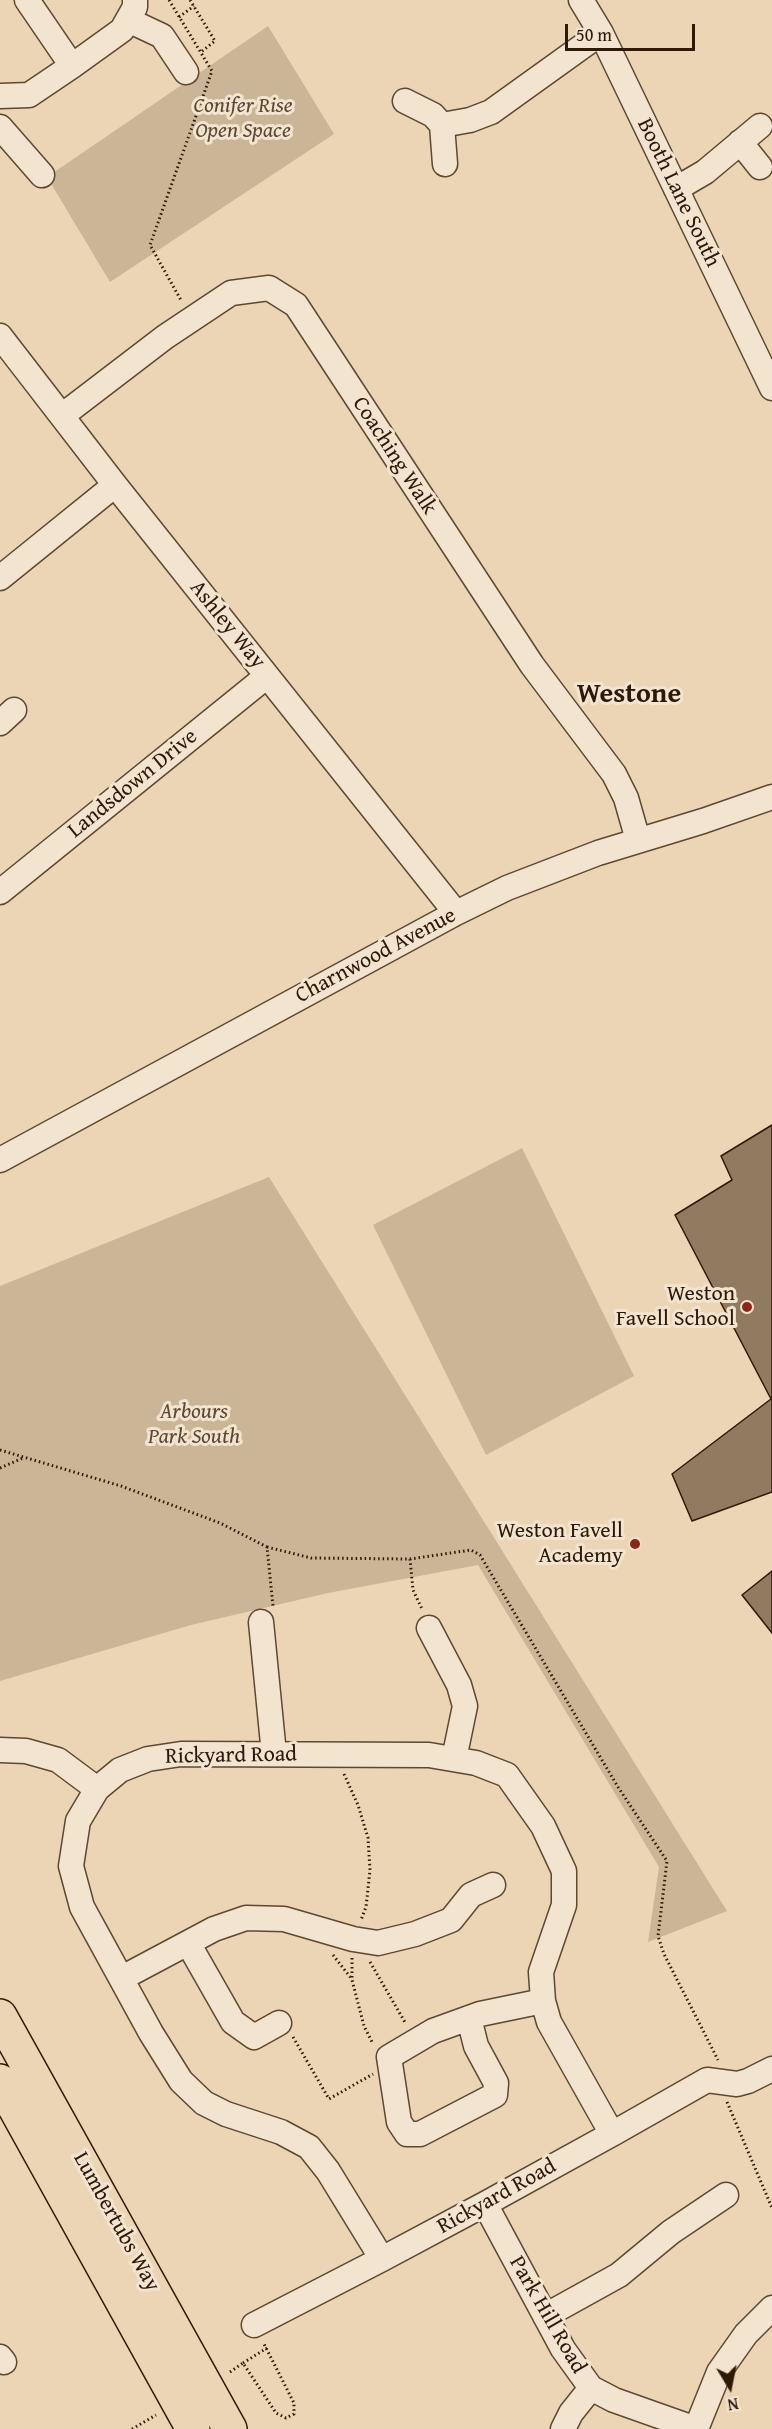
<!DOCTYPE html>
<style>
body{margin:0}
#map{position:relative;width:772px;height:2429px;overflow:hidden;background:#ebd5b5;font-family:"Gentium Book Plus",serif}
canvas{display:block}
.north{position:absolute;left:700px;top:2357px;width:60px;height:60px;-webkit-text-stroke:4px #f2e4cf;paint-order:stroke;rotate:170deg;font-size:16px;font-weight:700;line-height:24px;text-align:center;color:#2e1905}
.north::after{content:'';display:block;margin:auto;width:21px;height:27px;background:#2e1905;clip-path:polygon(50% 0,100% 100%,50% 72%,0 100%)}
.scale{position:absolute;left:565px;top:24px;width:130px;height:27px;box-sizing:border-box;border:3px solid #2e1905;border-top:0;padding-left:8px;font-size:18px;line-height:21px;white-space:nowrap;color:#2e1905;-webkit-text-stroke:4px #f2e4cf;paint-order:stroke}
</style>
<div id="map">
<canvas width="772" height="2429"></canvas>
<div class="north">N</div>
<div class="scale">50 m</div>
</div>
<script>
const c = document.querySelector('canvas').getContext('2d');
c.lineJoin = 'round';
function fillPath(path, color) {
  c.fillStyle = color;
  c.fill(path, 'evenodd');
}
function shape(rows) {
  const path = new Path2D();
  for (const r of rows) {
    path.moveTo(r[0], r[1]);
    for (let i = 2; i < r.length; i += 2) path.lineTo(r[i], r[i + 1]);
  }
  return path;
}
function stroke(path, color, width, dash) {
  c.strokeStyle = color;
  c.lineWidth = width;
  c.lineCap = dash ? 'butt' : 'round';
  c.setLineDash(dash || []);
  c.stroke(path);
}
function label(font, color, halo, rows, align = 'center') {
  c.font = font + ' "Gentium Book Plus",serif';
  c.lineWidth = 6;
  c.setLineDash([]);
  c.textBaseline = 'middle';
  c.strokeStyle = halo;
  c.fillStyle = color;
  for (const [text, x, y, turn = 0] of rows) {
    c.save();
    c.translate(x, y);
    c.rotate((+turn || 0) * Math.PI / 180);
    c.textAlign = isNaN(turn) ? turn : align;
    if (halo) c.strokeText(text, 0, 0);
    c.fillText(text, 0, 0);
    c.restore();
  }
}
fillPath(shape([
 [268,26,334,134,110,282,47,177],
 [522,1148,634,1376,486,1455,373,1225],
 [269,1177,727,1911,648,1942,659,1867,478,1565,328,1593,191,1625,0,1681,0,1286]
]), '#cbb597');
const building = shape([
 [772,1125,772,1492,692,1521,672,1474,771,1399,675,1215,732,1180,721,1156,772,1125],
 [772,1571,772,1633,742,1595,772,1571]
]);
fillPath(building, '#907b61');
stroke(building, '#2e1905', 1.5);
const minor = shape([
 [27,0,72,66],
 [581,0,601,33,772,388],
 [128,20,162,36,186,72],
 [0,96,29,95,72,66,122,30,135,7,135,0],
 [405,101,433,115,442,125,445,164],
 [442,125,470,120,491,112,601,33],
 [0,127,42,175],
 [740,142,760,167],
 [676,189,705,172,760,126],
 [0,336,115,485,456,913],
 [63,415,165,337,231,293,269,288,296,305,532,665,614,774,626,798,638,840],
 [0,578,115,485],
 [0,723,14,710],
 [0,892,267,676],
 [0,1160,456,913,507,888,598,853,703,821,772,797],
 [261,1622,274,1754],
 [429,1628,459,1685,465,1706,454,1759],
 [0,1750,26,1751,58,1760,97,1789],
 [188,1943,233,2022,254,2037,279,2023],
 [122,1978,214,1929,246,1918,284,1919,353,1939,378,1943,415,1934,451,1920,471,1895,493,1885],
 [469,2018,476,2046,496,2083,495,2095,420,2134,407,2134,399,2122,389,2057,433,2031,469,2018,480,2014,543,2001],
 [612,2134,707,2080,737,2084,748,2081,772,2069],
 [485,2204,563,2349,591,2388,614,2400,696,2429],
 [545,2316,619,2275,671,2232,726,2195],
 [254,2325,382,2259,485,2204,612,2134,549,2022,543,2001,541,1972,564,1905,564,1871,543,1826,507,1775,476,1763,429,1755,181,1754,148,1759,120,1770,97,1789,78,1821,71,1866,82,1907,151,2033,181,2081,204,2103,226,2114,281,2132,309,2147,328,2171,382,2259],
 [0,2357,4,2362],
 [563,2429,571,2413,591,2388],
 [696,2429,719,2372,746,2334,772,2308]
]);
const highway = shape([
 [0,2016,230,2429],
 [0,2081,193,2429]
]);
stroke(minor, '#5d4831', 27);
stroke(highway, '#2e1905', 36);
stroke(shape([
 [169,0,212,71,150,245,182,302],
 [190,0,215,41,201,52],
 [179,17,194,6],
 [0,1450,121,1486,220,1523,267,1547,273,1606],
 [0,1468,23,1458],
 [267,1547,311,1558,410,1559,471,1550,480,1555,618,1787,667,1861,658,1936,664,1954,718,2060],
 [410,1559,413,1590,422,1609],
 [344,1774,358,1805,368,1838,370,1870,366,1907,361,1920],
 [333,1955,351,1978],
 [352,1958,352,1980,364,2026,373,2044],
 [370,1962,406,2024],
 [293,2037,329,2099,373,2074],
 [727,2102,772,2208],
 [243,2363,267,2348],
 [230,2372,243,2363,276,2413,286,2418,294,2414,294,2403,263,2342],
 [132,2429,156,2415]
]), '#2e1905', 3, [1.5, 3]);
stroke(minor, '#f2e4cf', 24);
stroke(highway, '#ebd5b5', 33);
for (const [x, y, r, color] of [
 [747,1307,6,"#8f2418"],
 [635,1544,6,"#8f2418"]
]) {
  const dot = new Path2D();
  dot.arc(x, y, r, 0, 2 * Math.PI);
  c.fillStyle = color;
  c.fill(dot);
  stroke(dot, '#f2e4cf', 2);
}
label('italic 22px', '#5d4831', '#f2e4cf', [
 ["Conifer Rise",243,106],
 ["Open Space",243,131],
 ["Arbours",194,1412],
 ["Park South",194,1437]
]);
label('22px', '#2e1905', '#f2e4cf', [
 ["Booth Lane South",678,193,64],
 ["Coaching Walk",394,456,57],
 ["Ashley Way",227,625,51],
 ["Landsdown Drive",133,784,-39],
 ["Charnwood Avenue",376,956,-28],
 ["Rickyard Road",231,1756,-1],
 ["Rickyard Road",497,2197,-29],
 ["Lumbertubs Way",116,2222,61],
 ["Park Hill Road",547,2315,60]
]);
label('22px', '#2e1905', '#f2e4cf', [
 ["Weston",735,1294],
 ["Favell School",735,1319],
 ["Weston Favell",623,1531],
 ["Academy",623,1556]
], 'right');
label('bold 28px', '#2e1905', '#f2e4cf', [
 ["Westone",629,695]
]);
</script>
